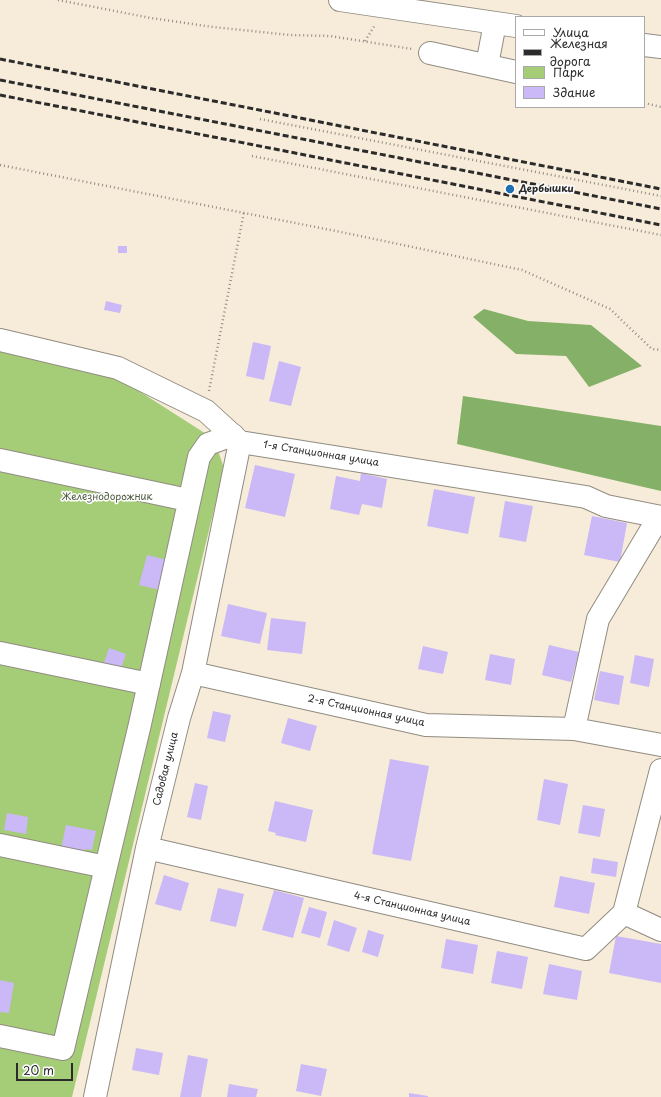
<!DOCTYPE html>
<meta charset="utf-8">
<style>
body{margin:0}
#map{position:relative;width:661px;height:1097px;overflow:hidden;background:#f7ecda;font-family:"Playpen Sans",sans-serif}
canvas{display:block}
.legend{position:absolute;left:515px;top:16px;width:130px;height:92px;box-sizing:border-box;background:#fff;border:1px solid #aaa;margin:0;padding:5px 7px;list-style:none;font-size:12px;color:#2b2b2b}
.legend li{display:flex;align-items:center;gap:8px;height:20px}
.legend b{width:20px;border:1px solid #aaa}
.scale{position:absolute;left:16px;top:1063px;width:57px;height:18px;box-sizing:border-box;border:2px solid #2b2b2b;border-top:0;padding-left:5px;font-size:12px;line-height:14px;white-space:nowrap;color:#2b2b2b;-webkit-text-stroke:3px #fff;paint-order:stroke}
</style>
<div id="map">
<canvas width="661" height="1097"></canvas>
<ul class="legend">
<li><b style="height:5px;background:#fff"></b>Улица</li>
<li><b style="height:5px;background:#2b2b2b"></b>Железная дорога</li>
<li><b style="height:11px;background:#a5cd78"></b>Парк</li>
<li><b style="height:11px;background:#cab8f7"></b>Здание</li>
</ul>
<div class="scale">20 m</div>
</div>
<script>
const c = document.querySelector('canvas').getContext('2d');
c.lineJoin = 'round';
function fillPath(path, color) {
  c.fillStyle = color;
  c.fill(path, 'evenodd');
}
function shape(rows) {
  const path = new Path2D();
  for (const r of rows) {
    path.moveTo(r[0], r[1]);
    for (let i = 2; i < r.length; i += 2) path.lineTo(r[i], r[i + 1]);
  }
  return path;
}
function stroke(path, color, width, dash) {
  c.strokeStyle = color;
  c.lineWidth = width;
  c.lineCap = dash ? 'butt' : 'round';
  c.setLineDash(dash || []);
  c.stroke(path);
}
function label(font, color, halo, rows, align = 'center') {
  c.font = font + ' "Playpen Sans",sans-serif';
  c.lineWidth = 3;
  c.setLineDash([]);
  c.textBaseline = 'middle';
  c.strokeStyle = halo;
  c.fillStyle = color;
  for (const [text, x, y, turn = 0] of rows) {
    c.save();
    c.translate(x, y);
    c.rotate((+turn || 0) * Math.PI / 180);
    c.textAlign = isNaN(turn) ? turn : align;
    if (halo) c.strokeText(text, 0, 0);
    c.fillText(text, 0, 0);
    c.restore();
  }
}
fillPath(shape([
 [0,349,117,377,214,439,224,468,72,1097,0,1097]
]), '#a5cd78');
fillPath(shape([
 [484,309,528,321,591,325,642,366,589,387,566,356,516,354,473,317],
 [463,396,661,426,661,491,457,444]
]), '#84b068');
fillPath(shape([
 [118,246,127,246,127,253,118,253],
 [106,301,122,305,120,313,104,310],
 [253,342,271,346,264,380,246,376],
 [279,361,301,367,291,406,269,401],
 [255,465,295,474,285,517,245,508],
 [361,473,387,479,382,508,362,504,359,515,330,509,336,476,360,481],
 [434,489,475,497,468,534,427,526],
 [505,501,533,506,526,542,499,537],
 [592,516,627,523,620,562,584,555],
 [147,555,171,561,164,591,139,585],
 [228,604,267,613,260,644,221,636],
 [271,618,306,622,302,654,267,650],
 [549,645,579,652,571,682,542,675],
 [423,646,448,652,443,674,418,669],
 [109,648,126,654,121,668,104,663],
 [490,654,515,659,511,685,485,680],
 [635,655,654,659,649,687,630,683],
 [600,671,624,676,619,705,594,700],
 [213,711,231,715,225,742,207,738],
 [288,718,317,726,310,751,281,743],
 [390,759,429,766,411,861,372,854],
 [544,779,568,784,560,825,537,820],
 [195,783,208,786,201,820,187,817],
 [275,801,313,810,306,842,275,835,276,833,268,831],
 [583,805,605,809,600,837,578,833],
 [7,813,28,817,26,834,4,830],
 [66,825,96,831,92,850,85,849,85,853,61,849],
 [593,858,618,862,616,877,591,873],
 [164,875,189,883,181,911,155,904],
 [560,876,595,883,589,914,554,907],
 [218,888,244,894,236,927,210,921],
 [274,890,304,898,293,938,262,930],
 [309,907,327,912,320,938,301,933],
 [334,920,357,928,349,952,327,945],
 [368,930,384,935,378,957,362,952],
 [616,936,661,944,661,983,609,973],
 [446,939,478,945,473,974,441,968],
 [497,951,528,957,522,989,491,983],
 [549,964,582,971,577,1000,543,994],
 [0,980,14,983,9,1013,0,1012],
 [136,1048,163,1053,159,1075,132,1070],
 [188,1055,208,1059,201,1097,180,1097],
 [301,1064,327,1069,321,1096,296,1091],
 [229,1084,258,1089,256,1097,227,1097],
 [409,1093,428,1096,428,1097,409,1097]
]), '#cab8f7');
const minor = shape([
 [340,0,516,26],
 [644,45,661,47],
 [430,53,516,72],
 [487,65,495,23],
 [0,340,118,368,206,411,240,442,586,497,606,506,661,517],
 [0,460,188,500],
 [0,653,149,684],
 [193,673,426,725,574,729,661,745],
 [574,729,598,619,659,517],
 [0,845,106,867,140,724,199,457,208,444,233,435],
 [147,848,586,949,624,913,661,930],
 [624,913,661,770],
 [0,1036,63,1049,106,867],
 [95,1097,147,848,179,718,193,673,240,442]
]);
stroke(minor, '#918c82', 24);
stroke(shape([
 [58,0,151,18,213,27,290,35,330,36,412,49],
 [365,41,375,25],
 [644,103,661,107],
 [260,119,661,196],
 [252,156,661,235],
 [0,165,341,232,522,270,610,309,652,349,661,350],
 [209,391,244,212]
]), '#918c82', 2.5, [1, 3]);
stroke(minor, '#fff', 22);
stroke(shape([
 [0,59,661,189],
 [0,80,661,209],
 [0,95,661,225]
]), '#2b2b2b', 3, [6, 3]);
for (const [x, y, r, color] of [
 [510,189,5,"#1f6fb2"]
]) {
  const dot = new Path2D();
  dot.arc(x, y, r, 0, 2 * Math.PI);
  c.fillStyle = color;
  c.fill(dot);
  stroke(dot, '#fff', 1.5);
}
label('bold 10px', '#2b2b2b', '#fff', [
 ["Дербышки",519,189]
], 'left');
label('10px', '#2b2b2b', '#fff', [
 ["1-я Станционная улица",321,454,9],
 ["2-я Станционная улица",366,711,12],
 ["Садовая улица",166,769,-76],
 ["4-я Станционная улица",412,909,13]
]);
label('10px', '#505c42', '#fff', [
 ["Железнодорожник",107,497]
]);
</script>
